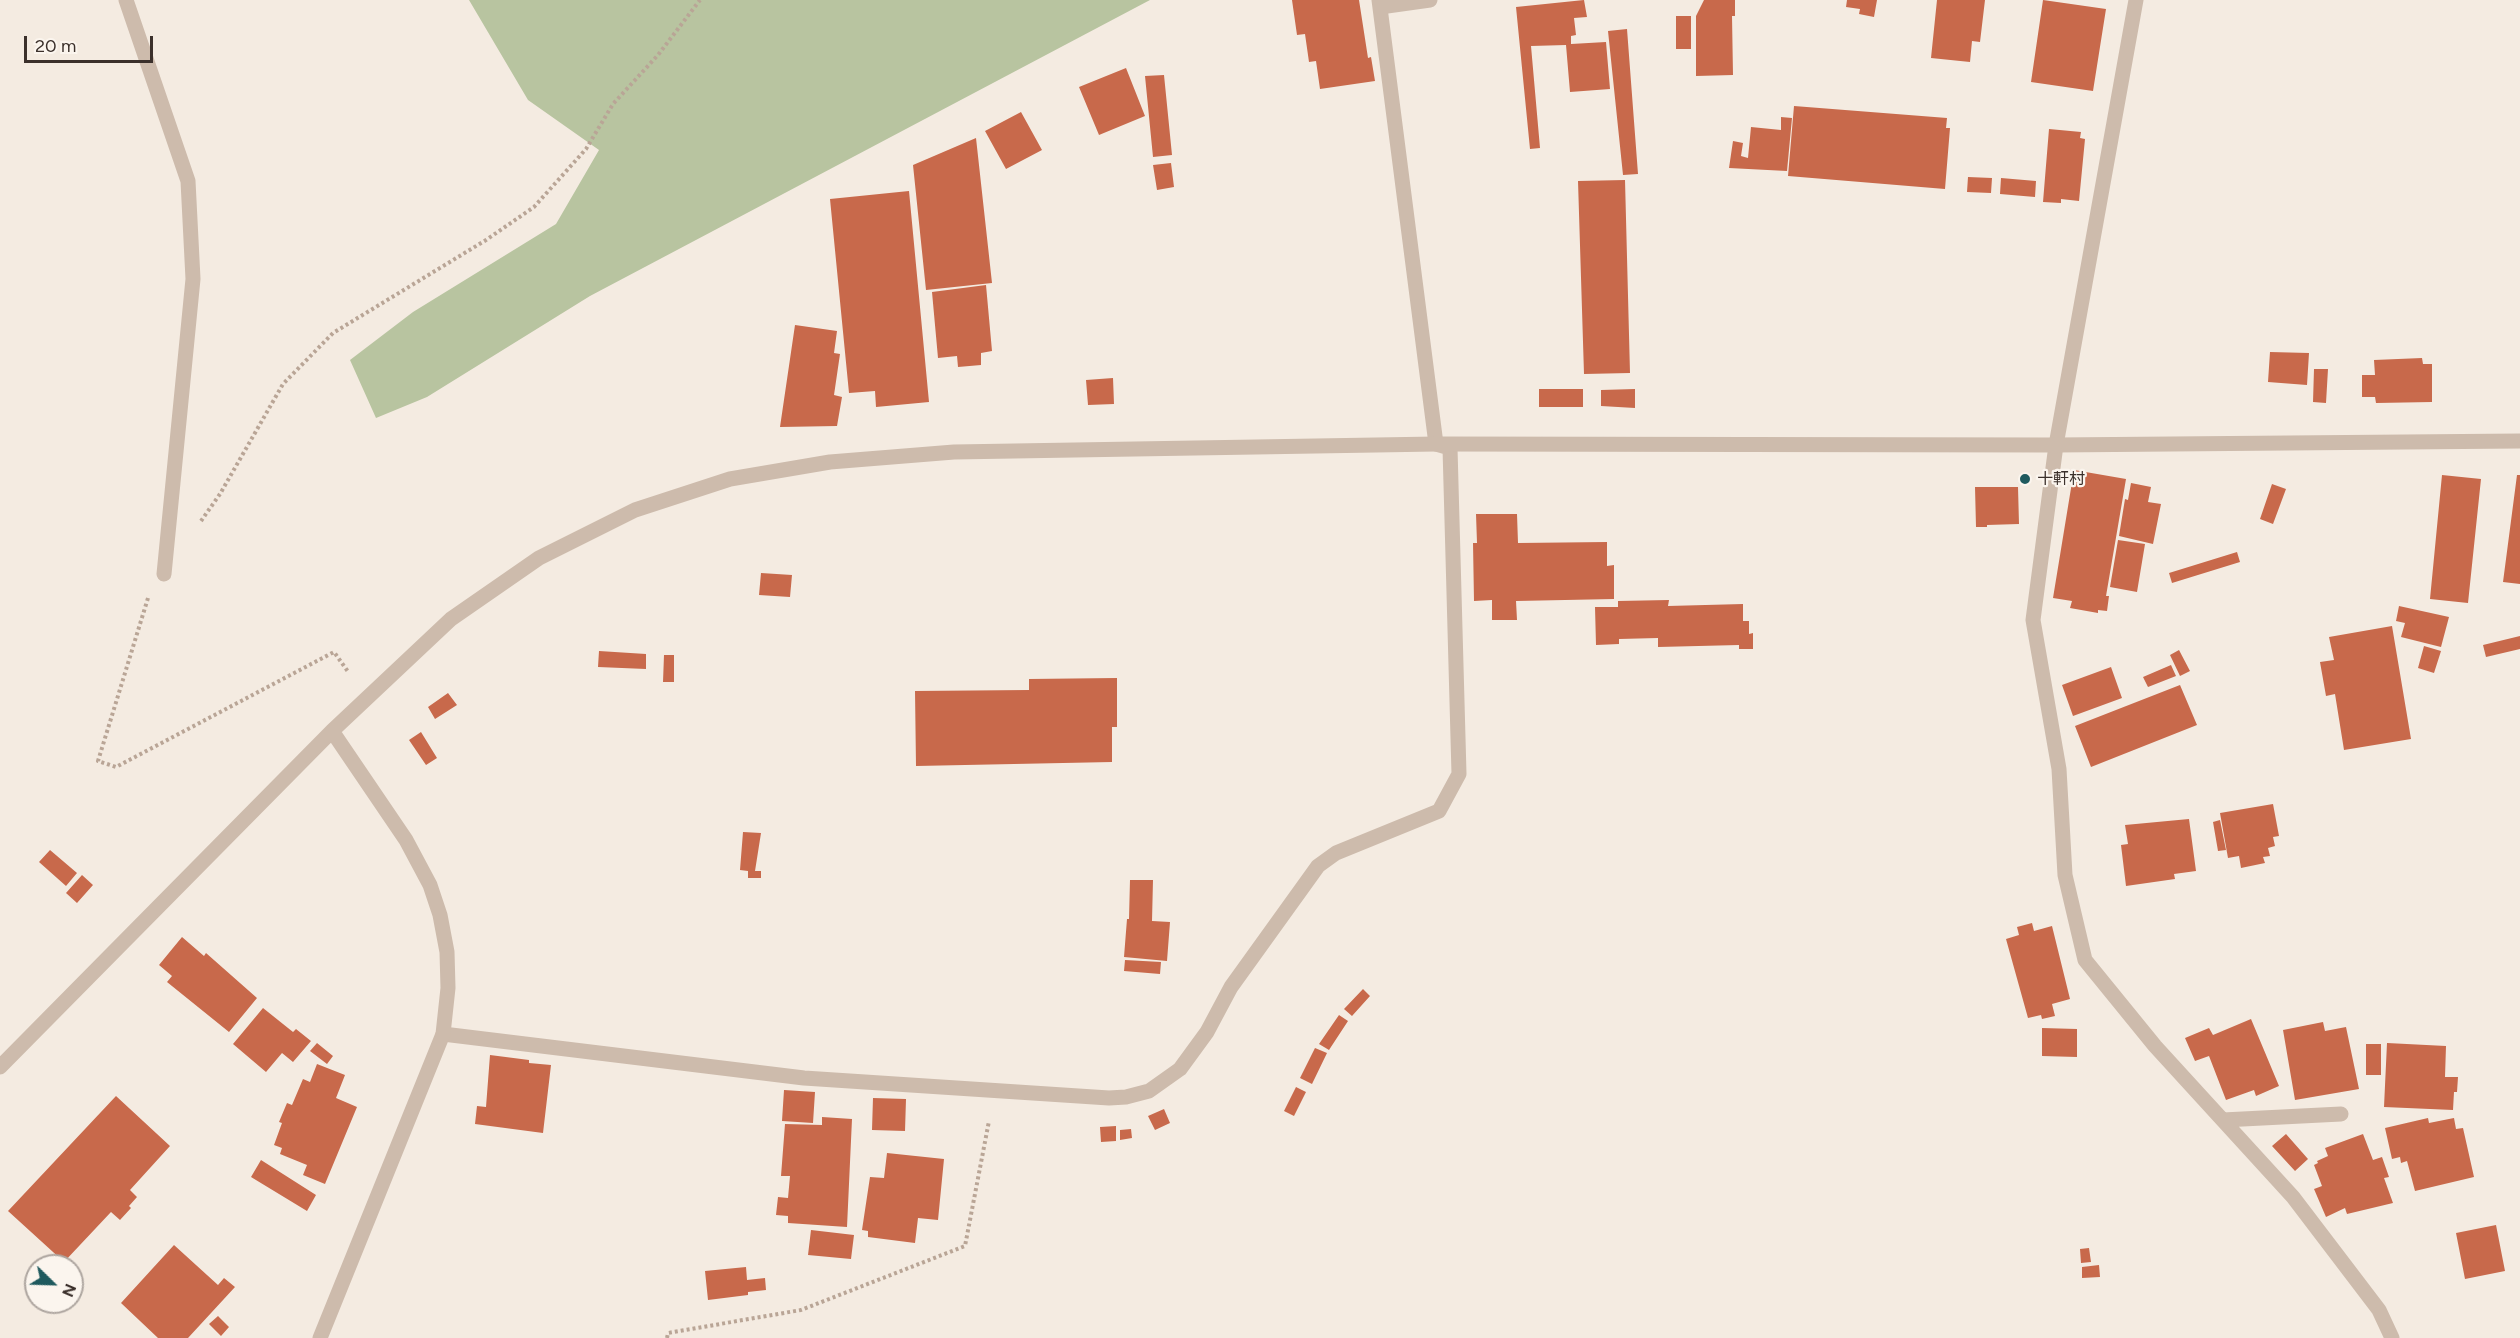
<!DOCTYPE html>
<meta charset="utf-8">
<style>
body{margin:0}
#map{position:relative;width:2520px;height:1338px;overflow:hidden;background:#f4ebe1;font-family:Figtree,sans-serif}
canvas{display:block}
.north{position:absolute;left:24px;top:1254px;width:60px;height:60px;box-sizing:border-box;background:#fbf5ee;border:2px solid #aea6a0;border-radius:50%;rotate:113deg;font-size:16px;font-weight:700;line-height:24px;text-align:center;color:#3b302b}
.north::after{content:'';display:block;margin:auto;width:21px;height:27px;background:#1f5a5e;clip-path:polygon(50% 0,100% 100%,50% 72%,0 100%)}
.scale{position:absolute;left:24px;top:36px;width:129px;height:27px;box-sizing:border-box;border:3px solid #3b302b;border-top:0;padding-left:8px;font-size:18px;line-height:21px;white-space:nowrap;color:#3b302b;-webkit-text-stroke:4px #fbf5ee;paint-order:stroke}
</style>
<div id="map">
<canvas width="2520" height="1338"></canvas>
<div class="north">N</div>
<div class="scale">20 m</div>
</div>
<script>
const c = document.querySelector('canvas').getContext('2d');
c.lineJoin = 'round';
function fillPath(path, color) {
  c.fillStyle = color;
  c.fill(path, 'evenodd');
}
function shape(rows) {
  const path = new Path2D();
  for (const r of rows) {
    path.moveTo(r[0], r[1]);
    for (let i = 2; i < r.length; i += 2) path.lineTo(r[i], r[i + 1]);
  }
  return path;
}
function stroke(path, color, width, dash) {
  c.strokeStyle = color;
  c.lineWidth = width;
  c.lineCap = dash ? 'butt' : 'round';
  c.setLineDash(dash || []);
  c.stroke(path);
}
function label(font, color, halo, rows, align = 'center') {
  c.font = font + ' Figtree,"Noto Sans JP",sans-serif';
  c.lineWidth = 4.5;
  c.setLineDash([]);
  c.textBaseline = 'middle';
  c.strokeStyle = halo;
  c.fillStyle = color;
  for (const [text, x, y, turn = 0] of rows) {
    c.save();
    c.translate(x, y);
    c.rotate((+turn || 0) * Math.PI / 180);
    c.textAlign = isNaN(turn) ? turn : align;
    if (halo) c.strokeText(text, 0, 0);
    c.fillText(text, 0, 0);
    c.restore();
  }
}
fillPath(shape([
 [469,0,1150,0,590,296,427,397,376,418,350,360,413,312,556,224,599,150,528,100]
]), '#b8c4a0');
fillPath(shape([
 [1292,0,1359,0,1368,58,1371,57,1375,81,1320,89,1316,61,1309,62,1305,34,1297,35],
 [1584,0,1587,17,1574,18,1576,35,1571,36,1571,44,1606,42,1610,89,1570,92,1566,45,1531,46,1540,148,1530,149,1516,7],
 [1704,0,1735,0,1735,16,1732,16,1733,75,1696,76,1696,16],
 [1847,0,1877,0,1874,17,1859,14,1860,9,1846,7],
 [1937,0,1985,0,1980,42,1972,41,1970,62,1931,58],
 [2043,0,2106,9,2093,91,2031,82],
 [1676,16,1691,16,1691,49,1676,49],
 [1627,29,1638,174,1623,175,1608,31],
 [1126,68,1145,116,1099,135,1079,87],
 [1164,75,1172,155,1153,157,1145,76],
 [1794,106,1947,118,1946,128,1950,128,1945,189,1788,176],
 [1021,112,1042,150,1006,169,985,131],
 [1781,117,1792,118,1787,171,1729,168,1733,141,1743,143,1741,156,1748,158,1751,127,1781,130],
 [2049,129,2081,132,2080,138,2085,139,2079,201,2061,199,2061,203,2043,202],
 [976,138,992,283,926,290,913,165],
 [1171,163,1174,187,1157,190,1153,165],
 [1968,177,1992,178,1991,193,1967,192],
 [2001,178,2036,181,2035,197,2000,194],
 [1625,180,1630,373,1584,374,1578,181],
 [909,191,929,402,876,407,875,391,849,393,830,199],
 [986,285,992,351,981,353,981,365,958,367,957,356,938,358,932,292],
 [795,325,837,331,834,353,840,354,834,395,842,397,837,426,780,427],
 [2270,352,2309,353,2307,385,2268,382],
 [2422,358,2423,364,2432,364,2432,402,2376,403,2375,397,2362,397,2362,375,2375,375,2374,360],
 [2314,369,2328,369,2326,403,2313,402],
 [1113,378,1114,404,1088,405,1086,380],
 [1539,389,1583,389,1583,407,1539,407],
 [1635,389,1635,408,1601,406,1601,390],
 [2074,470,2126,479,2106,596,2109,596,2107,611,2098,610,2098,613,2070,608,2072,601,2053,598],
 [2442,475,2481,479,2468,603,2430,599],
 [2517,475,2520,475,2520,584,2503,582],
 [2131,483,2151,487,2148,502,2161,504,2153,544,2119,536,2125,499,2128,500],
 [2272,484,2286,489,2273,524,2260,519],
 [1975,487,2018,487,2019,524,1987,525,1987,527,1976,527],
 [1476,514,1517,514,1518,543,1607,542,1607,566,1614,565,1614,599,1516,601,1517,620,1492,620,1492,600,1474,601,1473,543,1477,543],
 [2118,540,2145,544,2137,592,2110,587],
 [2237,552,2240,562,2172,583,2169,573],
 [761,573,792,575,790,597,759,595],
 [1669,600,1668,606,1743,604,1743,621,1749,621,1749,634,1753,633,1753,649,1739,649,1739,645,1658,647,1658,638,1619,639,1619,644,1596,645,1595,607,1618,607,1618,601],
 [2399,606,2449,617,2441,647,2401,637,2405,623,2396,621],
 [2392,626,2411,739,2344,750,2335,694,2326,696,2320,662,2334,660,2329,637],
 [2520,636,2520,649,2486,657,2483,645],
 [2424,646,2441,651,2434,673,2418,668],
 [2179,650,2190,671,2180,676,2170,655],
 [599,651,646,654,646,669,598,667],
 [664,655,674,655,674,682,663,682],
 [2171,665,2176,676,2148,687,2143,677],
 [2111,667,2122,698,2073,716,2062,685],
 [1117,678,1117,727,1112,727,1112,762,916,766,915,691,1029,690,1029,679],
 [2180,685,2197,725,2091,767,2075,726],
 [448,693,457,705,435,719,428,707],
 [421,732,437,758,426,765,409,740],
 [2273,804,2279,836,2273,837,2275,846,2268,848,2270,856,2263,857,2265,863,2241,868,2239,856,2228,858,2220,813],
 [2189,819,2196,871,2174,874,2175,879,2126,886,2121,845,2128,844,2125,825],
 [2220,820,2226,850,2218,851,2213,822],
 [743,832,761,833,755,871,761,871,761,878,748,878,748,871,740,870],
 [50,850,77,873,66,886,39,862],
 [82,875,93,885,77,903,66,893],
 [1130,880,1153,880,1152,921,1170,922,1167,961,1124,957,1127,919,1129,919],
 [2032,923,2034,931,2052,926,2070,999,2052,1004,2055,1016,2042,1019,2041,1015,2028,1018,2006,939,2019,935,2017,927],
 [182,937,204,956,206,953,257,998,229,1032,167,982,172,976,159,965],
 [1125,960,1161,962,1160,974,1124,971],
 [1363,989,1370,996,1352,1016,1344,1009],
 [263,1008,293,1032,296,1029,311,1041,293,1062,282,1053,266,1072,233,1044],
 [1339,1015,1348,1021,1329,1050,1319,1044],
 [2251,1019,2279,1086,2256,1096,2254,1090,2226,1100,2209,1056,2195,1061,2185,1038,2209,1028,2213,1035],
 [2323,1022,2325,1031,2346,1027,2359,1089,2295,1100,2283,1030],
 [2042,1028,2077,1029,2077,1057,2042,1056],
 [317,1043,333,1056,327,1064,310,1051],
 [2387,1043,2446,1046,2445,1077,2458,1077,2457,1092,2454,1092,2453,1110,2384,1107],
 [2366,1044,2381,1044,2381,1075,2366,1075],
 [1315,1048,1327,1053,1312,1084,1300,1078],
 [490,1055,529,1060,529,1063,551,1065,543,1133,475,1124,477,1106,486,1107],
 [317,1064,345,1075,336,1098,357,1107,325,1184,303,1175,307,1165,280,1154,282,1148,274,1145,282,1123,279,1122,287,1103,292,1105,303,1079,310,1082],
 [1296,1087,1306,1092,1294,1116,1284,1111],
 [784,1090,815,1092,813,1123,782,1121],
 [116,1096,170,1146,130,1190,137,1197,129,1206,131,1208,120,1220,111,1212,64,1262,8,1211],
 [873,1098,906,1099,905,1131,872,1130],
 [1164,1109,1170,1123,1155,1130,1148,1116],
 [822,1117,852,1119,847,1227,788,1223,788,1216,776,1215,778,1197,788,1198,790,1176,781,1176,785,1124,822,1125],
 [2428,1118,2429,1123,2454,1118,2456,1129,2463,1128,2474,1177,2415,1191,2407,1161,2401,1163,2400,1157,2392,1159,2385,1128],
 [1116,1126,1116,1141,1101,1142,1100,1127],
 [1131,1129,1132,1138,1120,1140,1120,1130],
 [2286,1134,2308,1159,2295,1171,2272,1146],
 [2363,1134,2373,1160,2382,1157,2389,1177,2384,1178,2393,1203,2347,1214,2345,1208,2326,1217,2314,1189,2322,1186,2314,1165,2318,1163,2317,1161,2328,1156,2325,1148],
 [887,1153,944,1159,938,1220,918,1218,915,1243,868,1237,868,1231,862,1230,870,1177,884,1178],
 [261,1160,316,1195,307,1211,251,1177],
 [2496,1225,2505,1271,2465,1279,2456,1233],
 [811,1230,854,1235,851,1259,808,1255],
 [174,1245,218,1285,224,1278,235,1287,188,1338,158,1338,121,1303],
 [2089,1248,2091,1262,2081,1263,2080,1249],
 [2099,1265,2100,1277,2082,1278,2082,1267],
 [746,1267,747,1280,765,1278,766,1290,748,1292,748,1295,708,1300,705,1271],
 [218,1316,229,1327,221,1336,209,1324]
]), '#c8694b');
stroke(shape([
 [201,521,220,494,283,384,333,333,486,240,534,207,586,149,613,104,658,55,700,0],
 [148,598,98,761,116,767,334,652,349,673],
 [667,1338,668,1333,801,1310,965,1246,989,1121]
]), '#b9a596', 4, [3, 3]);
stroke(shape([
 [126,0,188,181,193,279,164,574],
 [2136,0,2056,445,2033,620,2059,769,2065,875,2085,960,2155,1046,2293,1197,2379,1310,2392,1338],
 [1380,7,1430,0],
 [443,1034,804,1078,1109,1098,1126,1097,1149,1091,1180,1069,1207,1032,1231,987,1318,866,1336,853,1439,811,1459,774,1450,448,1436,444,1379,0],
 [2223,1120,2341,1114]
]), '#cdbbac', 15);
stroke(shape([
 [0,1067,332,731,451,619,539,558,635,510,730,479,830,462,954,452,1436,444,2056,445,2520,441],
 [320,1338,443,1034,448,988,447,952,440,915,430,885,406,840,332,731]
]), '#cdbbac', 15);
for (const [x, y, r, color] of [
 [2025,479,6,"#1f5a5e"]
]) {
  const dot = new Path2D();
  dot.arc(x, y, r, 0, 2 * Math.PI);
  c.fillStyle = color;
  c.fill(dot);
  stroke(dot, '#fbf5ee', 2);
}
label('16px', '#3b302b', '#fbf5ee', [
 ["十軒村",2037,479]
], 'left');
</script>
